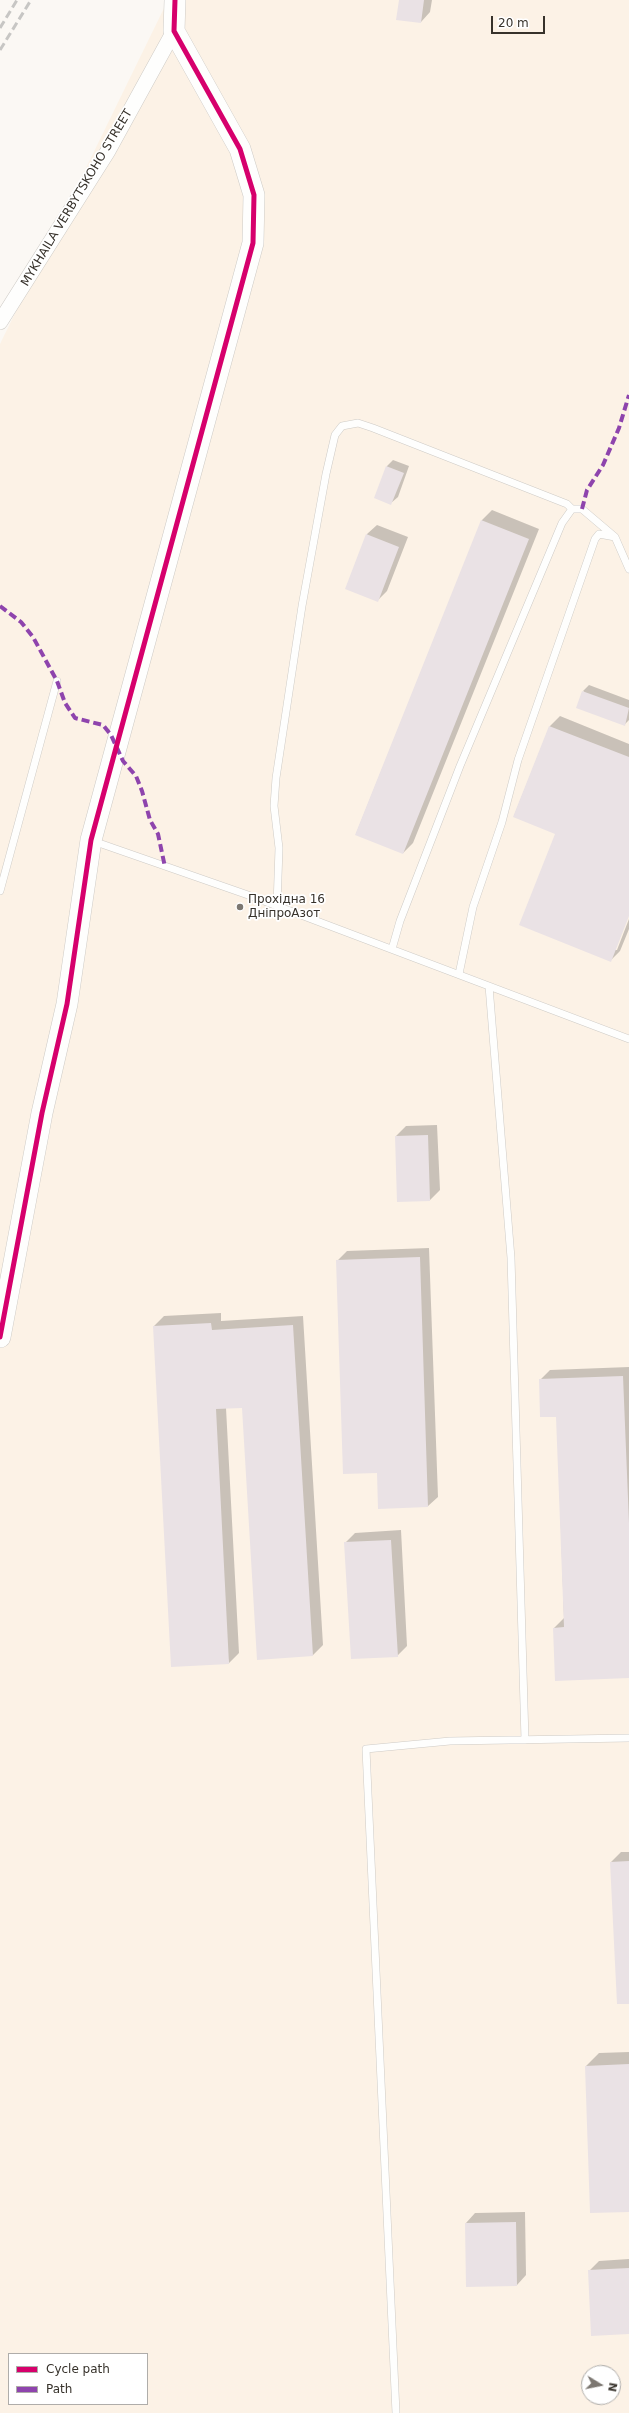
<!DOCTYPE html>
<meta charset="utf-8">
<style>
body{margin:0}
#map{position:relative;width:629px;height:2413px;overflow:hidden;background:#fbf8f4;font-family:"DejaVu Sans",sans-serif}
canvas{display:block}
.legend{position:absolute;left:8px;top:2353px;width:140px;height:52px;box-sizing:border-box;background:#fff;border:1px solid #afadaa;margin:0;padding:5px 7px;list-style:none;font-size:12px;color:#37322b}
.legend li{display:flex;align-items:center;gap:8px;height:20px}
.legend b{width:20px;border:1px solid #afadaa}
.north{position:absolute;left:581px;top:2365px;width:40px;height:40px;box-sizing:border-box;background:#fff;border:1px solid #afadaa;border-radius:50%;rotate:100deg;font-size:11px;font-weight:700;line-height:16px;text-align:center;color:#37322b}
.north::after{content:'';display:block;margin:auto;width:14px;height:18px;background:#7c7771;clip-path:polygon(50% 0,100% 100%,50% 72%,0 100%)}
.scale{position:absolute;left:491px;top:16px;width:54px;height:18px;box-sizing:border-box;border:2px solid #37322b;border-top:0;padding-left:5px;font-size:12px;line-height:14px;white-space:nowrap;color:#37322b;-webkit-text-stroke:3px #fff;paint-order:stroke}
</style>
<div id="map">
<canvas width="629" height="2413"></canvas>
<ul class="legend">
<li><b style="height:5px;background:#d6006c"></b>Cycle path</li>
<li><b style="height:5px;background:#8e44ad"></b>Path</li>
</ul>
<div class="north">N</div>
<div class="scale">20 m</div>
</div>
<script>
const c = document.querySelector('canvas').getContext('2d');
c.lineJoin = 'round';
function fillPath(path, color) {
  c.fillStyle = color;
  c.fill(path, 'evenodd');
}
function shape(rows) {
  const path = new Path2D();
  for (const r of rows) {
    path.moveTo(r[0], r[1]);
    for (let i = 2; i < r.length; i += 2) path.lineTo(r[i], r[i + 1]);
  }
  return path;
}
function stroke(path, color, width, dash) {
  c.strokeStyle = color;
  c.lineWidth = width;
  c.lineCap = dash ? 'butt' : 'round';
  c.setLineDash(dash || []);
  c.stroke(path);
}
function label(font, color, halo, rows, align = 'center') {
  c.font = font + ' "DejaVu Sans",sans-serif';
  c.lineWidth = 3.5;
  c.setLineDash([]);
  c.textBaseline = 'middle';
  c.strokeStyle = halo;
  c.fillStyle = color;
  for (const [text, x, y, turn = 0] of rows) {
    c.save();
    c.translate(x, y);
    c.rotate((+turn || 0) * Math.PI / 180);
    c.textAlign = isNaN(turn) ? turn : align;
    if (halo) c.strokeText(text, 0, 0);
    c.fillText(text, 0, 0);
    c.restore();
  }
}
fillPath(shape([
 [168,0,629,0,629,2413,0,2413,0,344],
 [9,2354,147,2354,147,2404,9,2404],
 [589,2373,613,2373,613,2397,589,2397]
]), '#fcf2e6');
fillPath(shape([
 [400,0,432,0,430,12,421,22],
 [393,460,409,466,398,497,391,503,387,466],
 [492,510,539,529,413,843,403,853,356,834,482,520],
 [377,525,408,537,387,591,377,601,367,534],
 [589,685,629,700,629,720,624,725,583,691],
 [560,716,629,744,629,913,614,950,617,950,629,919,629,929,620,951,611,960,557,833,514,816,550,726],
 [437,1125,440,1190,430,1200,396,1136,406,1126],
 [429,1248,438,1497,428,1506,379,1508,378,1472,337,1261,347,1251],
 [221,1313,221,1321,303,1316,323,1645,313,1655,258,1659,243,1407,226,1408,239,1653,229,1663,154,1326,164,1316],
 [629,1367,629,1677,554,1628,564,1618,557,1416,540,1380,550,1370],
 [401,1530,407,1646,397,1656,345,1543,355,1533],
 [621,1852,629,1852,629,1982,611,1862],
 [629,2052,629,2211,586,2066,599,2053],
 [525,2212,526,2275,517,2285,466,2223,475,2213],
 [629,2259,629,2333,589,2271,599,2261]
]), '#0003');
fillPath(shape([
 [399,0,424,0,421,23,396,20],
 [386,466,404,473,391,505,374,498],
 [481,520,529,539,403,854,355,835],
 [366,534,399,547,378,602,345,589],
 [582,691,629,708,625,726,576,708],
 [549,726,629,757,629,916,611,962,519,925,555,834,513,817],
 [428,1135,430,1201,397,1202,395,1136],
 [420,1257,428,1507,378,1509,377,1473,343,1474,336,1260],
 [211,1323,212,1330,293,1325,313,1656,257,1660,242,1408,216,1409,229,1664,171,1667,153,1326],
 [623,1376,629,1523,629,1678,555,1681,553,1628,564,1627,556,1417,540,1417,539,1379],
 [391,1540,398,1657,351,1659,344,1542],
 [629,1861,629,2004,617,2004,610,1862],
 [629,2064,629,2212,590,2213,585,2066],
 [516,2222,517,2286,466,2287,465,2223],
 [629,2268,629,2334,591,2336,588,2270]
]), '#eae2e5');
const lane = shape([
 [93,841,248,895,629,1039],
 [0,891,57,681],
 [277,906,279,848,274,806,276,778,302,606,326,474,335,435,342,426,358,423,373,428,567,504,572,509],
 [392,949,400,921,460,766,562,523,572,509,582,509,615,537],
 [459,974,473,907,502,822,518,760,595,539,599,534,615,537,629,569],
 [489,986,511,1258,525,1740],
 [396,2413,366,1749,450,1741,629,1738]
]);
const street = shape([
 [0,322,108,151,174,31]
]);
const secondary = shape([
 [0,1337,42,1113,67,1004,91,840,253,243,254,195,240,149,174,31,175,0]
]);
stroke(lane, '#cecbc6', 8);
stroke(street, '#cecbc6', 16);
stroke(secondary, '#cecbc6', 22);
stroke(lane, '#fefefd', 7);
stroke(street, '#fefefd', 15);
stroke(secondary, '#fefefd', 21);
stroke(shape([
 [0,28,17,0],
 [0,50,31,0]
]), '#c7c6c4', 3, [8, 4]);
stroke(shape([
 [582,509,587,490,603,465,619,428,629,395],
 [0,606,21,622,33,637,57,681,65,703,75,718,103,725,111,735,123,761,136,776,142,791,150,820,158,834,165,867]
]), '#8e44ad', 4, [8, 4]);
stroke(shape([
 [0,1337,42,1113,67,1004,91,840,253,243,254,195,240,149,174,31,175,0]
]), '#d6006c', 5);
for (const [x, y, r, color] of [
 [240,907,4,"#7c7771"]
]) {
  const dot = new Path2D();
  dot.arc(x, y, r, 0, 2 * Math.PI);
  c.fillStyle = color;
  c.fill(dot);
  stroke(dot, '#fff', 1.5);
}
label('12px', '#37322b', '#fff', [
 ["MYKHAILA VERBYTSKOHO STREET",77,198,-59]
]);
label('12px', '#37322b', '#fff', [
 ["Прохідна 16",248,900],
 ["ДніпроАзот",248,914]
], 'left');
</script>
